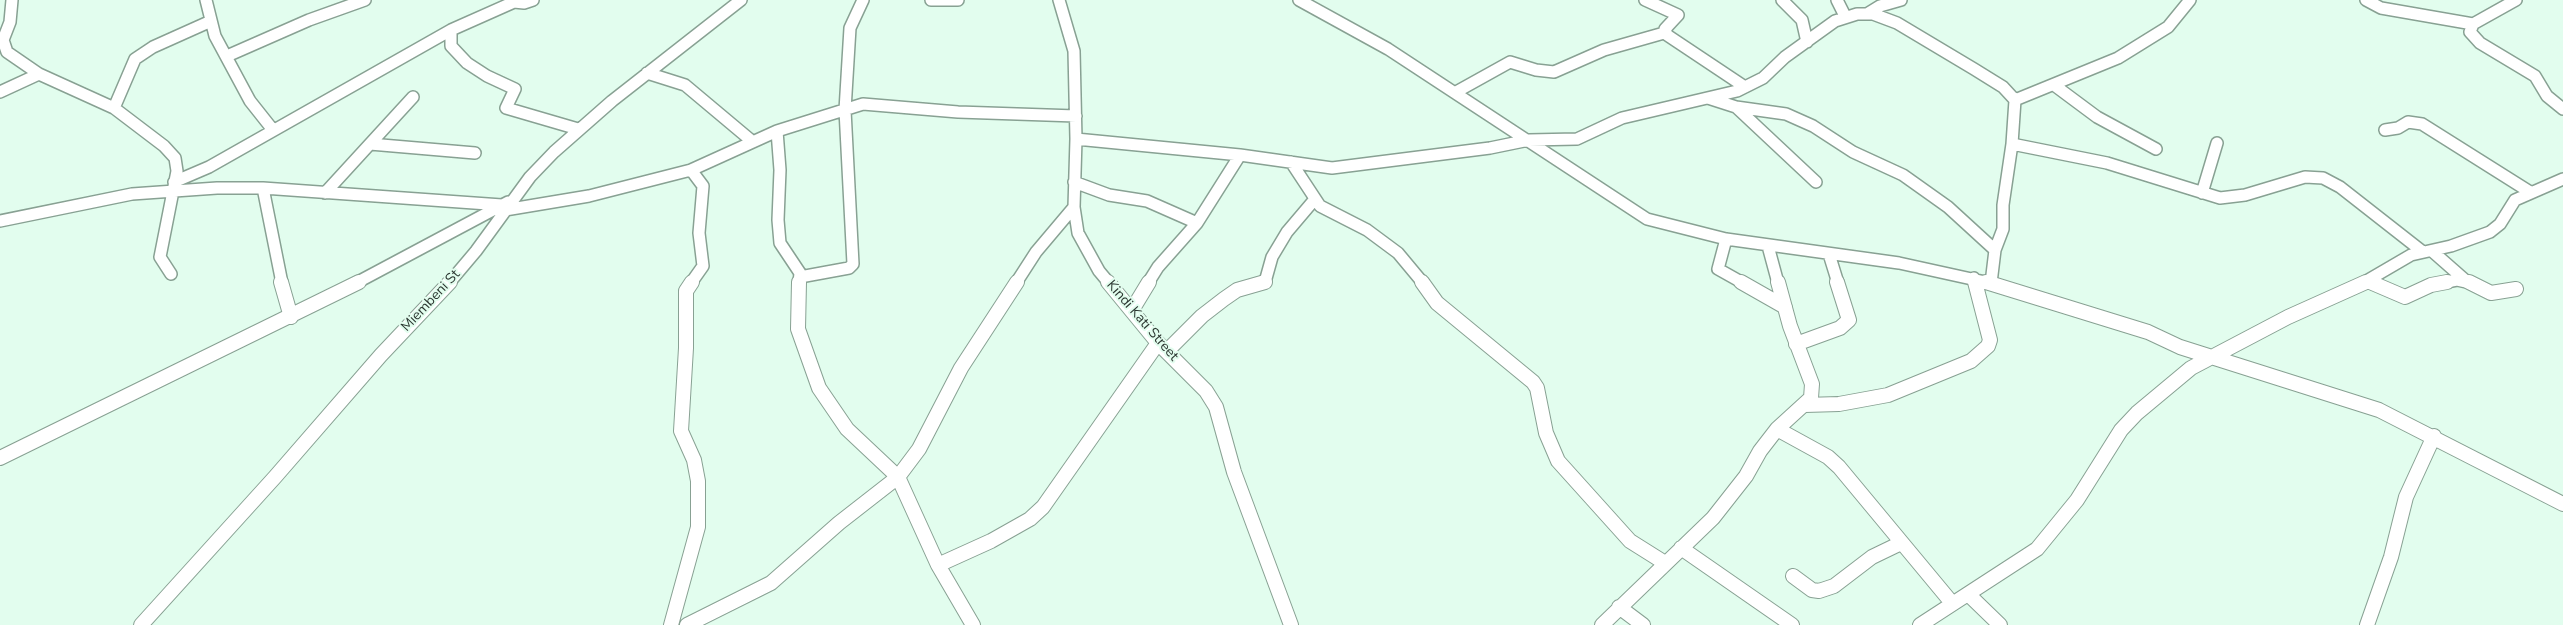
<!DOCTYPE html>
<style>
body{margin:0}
canvas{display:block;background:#e2fdee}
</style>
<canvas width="2563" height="625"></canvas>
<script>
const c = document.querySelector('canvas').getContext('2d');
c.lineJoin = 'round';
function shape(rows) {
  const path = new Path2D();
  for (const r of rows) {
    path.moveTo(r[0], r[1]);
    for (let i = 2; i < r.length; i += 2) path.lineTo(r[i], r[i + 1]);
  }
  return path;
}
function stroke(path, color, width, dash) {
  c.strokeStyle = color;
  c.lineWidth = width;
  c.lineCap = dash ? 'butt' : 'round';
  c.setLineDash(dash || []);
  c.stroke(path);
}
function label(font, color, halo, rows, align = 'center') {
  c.font = font + ' "Nunito Sans",sans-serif';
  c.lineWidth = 4;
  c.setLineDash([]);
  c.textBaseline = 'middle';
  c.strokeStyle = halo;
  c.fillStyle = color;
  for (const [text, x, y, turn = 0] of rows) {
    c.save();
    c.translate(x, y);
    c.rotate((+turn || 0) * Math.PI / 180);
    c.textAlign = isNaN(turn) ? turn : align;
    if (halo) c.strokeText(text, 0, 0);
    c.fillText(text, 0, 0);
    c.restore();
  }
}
const minorFar1 = shape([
 [12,0,10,22,3,40,7,52,39,74,114,108,164,146,175,158,177,171,160,257,171,274],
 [206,0,215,36,250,101,273,130],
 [931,0,958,0],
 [1059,0,1074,51,1076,139,1074,207,1078,233,1099,271,1109,283],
 [1299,0,1388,49,1647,219,1726,239,1899,263,1990,283],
 [1645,0,1678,15,1665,29,1667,35,1745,87],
 [1782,0,1802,20,1807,42],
 [1837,0,1845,16],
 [2366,0,2381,8,2473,24],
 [2516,0,2473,24,2470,32,2480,43,2535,76,2547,96,2563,109],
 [1867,14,1880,6,1901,0],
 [451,30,451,46,467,63,487,76,515,89,506,108,578,129],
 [227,56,309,20,365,0],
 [647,73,685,85,753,142],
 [2054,85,2097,117,2156,149],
 [0,92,39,74],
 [1456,92,1510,62,1536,70,1554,72,1604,50,1664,33],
 [1708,98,1736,107,1786,114,1813,126,1853,152,1903,175,1948,207,1995,250],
 [2015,100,2118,58,2168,27,2190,0],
 [1736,107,1816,182],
 [114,108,135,59,153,47,211,21],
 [2385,130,2398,128,2408,122,2422,124,2530,192],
 [777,131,780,170,778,220,780,243,800,273,799,283],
 [1076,139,1240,155,1332,168,1490,148,1529,140,1577,139,1622,118,1737,91,1763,78,1785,57,1835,21,1857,14,1873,14,1897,23,1974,69,2003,87,2015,100,2012,144,2003,205,2003,229,1995,250,1991,283],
 [370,144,475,153],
 [2012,144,2107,163,2220,198,2245,195,2305,177,2323,178,2340,187,2423,252],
 [1291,162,1320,206,1367,230,1398,253,1423,283],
 [691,170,703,186,699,233,703,266,691,283],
 [174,182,209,167,451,30,514,2,524,3,533,0],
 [1074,182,1109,195,1147,201,1197,223],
 [263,188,282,283],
 [325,193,413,97],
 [2202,193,2217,143],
 [505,210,589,196,691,170,777,131,863,104,958,112,1076,116],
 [0,221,132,194,217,188,263,188,502,205],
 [1726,239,1718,269,1743,283],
 [1768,246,1778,283],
 [2432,251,2465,280],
 [1829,254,1838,283],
 [800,277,849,268,853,264,845,110,850,28,863,0],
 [1974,278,1975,283],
 [2368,281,2373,283],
 [356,283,508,202],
 [449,283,476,251,530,177,554,152,612,101,741,0],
 [1016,283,1036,252,1074,207],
 [1148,283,1158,267,1197,223,1240,155],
 [1261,283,1265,282,1272,257,1287,232,1315,199],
 [2363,283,2411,255,2451,246,2490,232,2500,224,2515,200,2563,179],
 [2441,283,2457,280,2471,283]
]);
const minor = shape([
 [281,282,291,317],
 [799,282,798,329,819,388,847,429,898,477,938,565,973,625],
 [1108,282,1158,343,1206,391,1216,407,1234,472,1291,625],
 [1422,282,1437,303,1533,382,1537,388,1546,433,1558,461,1630,541,1665,563],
 [1741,282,1785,307],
 [1986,282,2148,332,2180,347,2379,410,2563,504],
 [2370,282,2405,297,2431,285,2447,282],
 [2469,282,2491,293,2516,289],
 [1132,310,1149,282],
 [1796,344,1840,328,1849,320,1837,282],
 [1167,351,1202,316,1224,299,1237,290,1265,282],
 [1805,405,1839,404,1888,395,1971,361,1988,346,1990,340,1975,282],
 [1777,429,1828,457,1839,467,1952,603],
 [0,458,359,282],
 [1681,548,1792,625],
 [938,565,991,541,1030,519,1043,507,1158,343],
 [1793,576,1812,590,1819,591,1834,586,1872,557,1901,543],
 [1968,594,2000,625],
 [1619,607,1643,625],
 [141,625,275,477,381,355,450,282],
 [671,625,698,527,698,481,694,460,681,431,686,348,686,291,692,282],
 [687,625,771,583,839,523,898,477,919,449,961,368,1017,282],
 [1602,625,1713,518,1746,476,1760,451,1777,429,1811,398,1812,384,1790,326,1778,282],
 [1920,625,2037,549,2077,500,2121,430,2137,413,2191,368,2288,317,2366,282],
 [2367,625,2391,557,2406,497,2434,436]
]);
stroke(minorFar1, '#88a193', 14);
stroke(minor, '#88a193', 16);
stroke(minorFar1, '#fff', 11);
stroke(minor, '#fff', 14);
label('14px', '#2b3630', '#e2fdee', [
 ["Miembeni St",431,301,-47],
 ["Kindi Kati Street",1142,321,49]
]);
</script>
